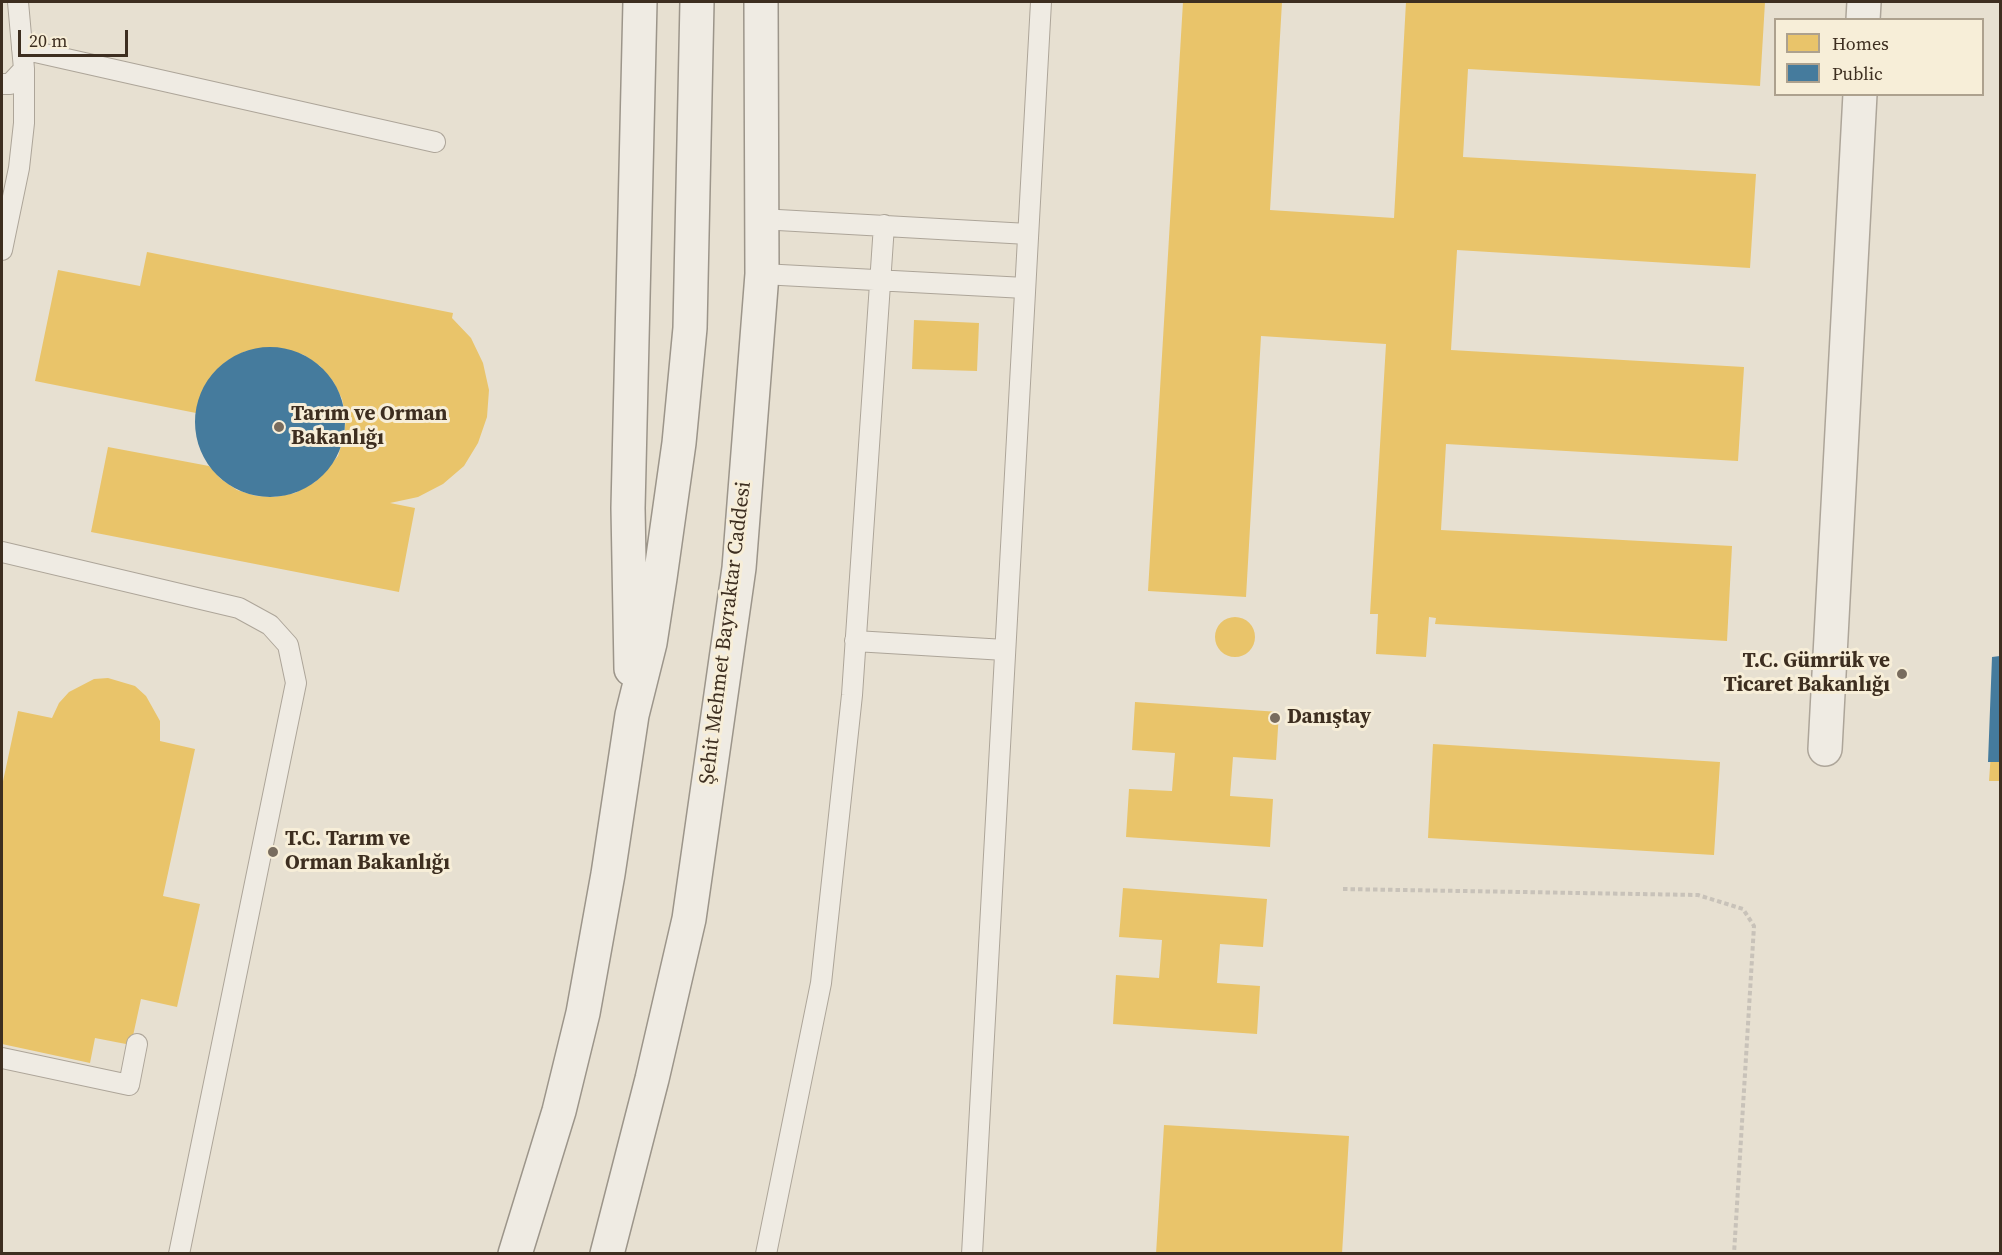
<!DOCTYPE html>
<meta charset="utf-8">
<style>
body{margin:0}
#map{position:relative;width:2002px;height:1255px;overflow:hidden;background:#e7e0d1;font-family:"Source Serif 4",serif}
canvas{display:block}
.frame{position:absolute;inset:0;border:3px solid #3d2e20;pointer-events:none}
.legend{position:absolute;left:1774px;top:18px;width:210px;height:78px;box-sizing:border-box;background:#f7eed8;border:2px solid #ada18e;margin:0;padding:8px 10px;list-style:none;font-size:18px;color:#3d2e20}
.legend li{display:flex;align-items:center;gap:12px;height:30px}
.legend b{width:30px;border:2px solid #ada18e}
.scale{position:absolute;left:18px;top:30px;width:110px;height:27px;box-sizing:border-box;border:3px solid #3d2e20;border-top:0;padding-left:8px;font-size:18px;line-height:21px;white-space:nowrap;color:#3d2e20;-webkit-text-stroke:4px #f7eed8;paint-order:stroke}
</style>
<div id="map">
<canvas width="2002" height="1255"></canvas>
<div class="frame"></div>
<ul class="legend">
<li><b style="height:16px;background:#e9c46a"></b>Homes</li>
<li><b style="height:16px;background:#457b9d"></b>Public</li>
</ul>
<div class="scale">20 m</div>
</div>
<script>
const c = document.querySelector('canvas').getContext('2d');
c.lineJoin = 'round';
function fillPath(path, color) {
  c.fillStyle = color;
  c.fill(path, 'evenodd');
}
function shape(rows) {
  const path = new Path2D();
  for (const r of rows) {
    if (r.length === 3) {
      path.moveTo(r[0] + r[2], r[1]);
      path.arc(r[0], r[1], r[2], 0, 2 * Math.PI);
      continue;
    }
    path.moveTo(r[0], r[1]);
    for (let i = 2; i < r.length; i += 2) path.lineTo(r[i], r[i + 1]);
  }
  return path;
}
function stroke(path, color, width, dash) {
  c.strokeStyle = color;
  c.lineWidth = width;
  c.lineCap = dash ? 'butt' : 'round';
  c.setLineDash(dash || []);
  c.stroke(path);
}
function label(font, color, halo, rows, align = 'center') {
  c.font = font + ' "Source Serif 4",serif';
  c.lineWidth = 6;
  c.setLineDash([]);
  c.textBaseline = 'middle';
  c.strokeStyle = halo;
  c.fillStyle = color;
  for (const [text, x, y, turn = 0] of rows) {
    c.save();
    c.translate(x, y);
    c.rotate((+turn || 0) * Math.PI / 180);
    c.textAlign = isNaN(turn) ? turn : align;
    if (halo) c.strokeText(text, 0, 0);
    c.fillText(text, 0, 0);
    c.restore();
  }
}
fillPath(shape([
 [1183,2,1282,2,1270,210,1394,218,1406,2,1765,2,1760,86,1468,69,1463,157,1756,174,1750,268,1457,250,1451,350,1744,367,1738,461,1446,444,1441,530,1732,546,1727,641,1435,624,1436,618,1429,617,1426,657,1376,654,1378,614,1370,614,1386,344,1261,336,1246,597,1148,591],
 [147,252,453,313,452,318,471,338,483,363,489,390,487,417,478,443,464,466,443,484,418,497,390,503,415,508,399,592,91,532,108,447,209,466,221,479,237,490,256,496,275,497,295,493,315,482,338,456,344,437,346,418,342,399,333,381,320,366,304,355,285,349,265,348,246,351,228,360,214,373,203,389,196,413,35,381,58,270,140,286],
 [914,320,979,323,977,371,912,369],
 [1235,637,20],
 [108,678,135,686,146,696,160,721,160,741,195,749,163,896,200,904,177,1007,141,999,131,1045,95,1038,90,1063,2,1044,2,786,18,711,52,718,59,703,69,692,94,679],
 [2000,680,2000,781,1989,781,1996,681],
 [1135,702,1279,712,1276,760,1233,757,1230,796,1273,799,1270,847,1126,837,1129,789,1172,791,1175,753,1132,750],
 [1433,744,1720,762,1714,855,1428,838],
 [1123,888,1267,899,1263,947,1220,944,1217,983,1260,986,1257,1034,1113,1024,1116,975,1159,978,1162,940,1119,937],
 [1164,1125,1349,1136,1342,1254,1156,1254]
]), '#e9c46a');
fillPath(shape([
 [270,422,75],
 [2000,656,2000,762,1988,762,1992,657]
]), '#457b9d');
const lane = shape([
 [22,49,435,142],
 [2,84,10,84,24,69],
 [760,219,1028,234],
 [2,250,19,168,24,123,24,69,18,2],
 [762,274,1025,288],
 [2,552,239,608,270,625,288,645,296,683,179,1254],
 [855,641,1005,650],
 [2,1058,129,1085,137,1044],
 [766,1254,821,983,852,695,884,225],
 [972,1254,1041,2]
]);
const street = shape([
 [1863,20,1864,2],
 [1825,749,1860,94]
]);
const secondary = shape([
 [631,669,628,508,640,2],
 [515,1254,559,1111,583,1013,608,874,632,715,650,643,660,578,679,443,690,328,697,2],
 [607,1254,652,1079,689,919,739,568,762,274,761,2]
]);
stroke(lane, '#ada599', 22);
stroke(street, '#ada599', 36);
stroke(secondary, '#9c958a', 36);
stroke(shape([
 [1343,889,1698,895,1743,909,1754,926,1734,1254]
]), '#c8c2b9', 4, [4.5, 3]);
stroke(lane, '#efebe3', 20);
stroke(street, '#efebe3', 33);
stroke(secondary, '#efebe3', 33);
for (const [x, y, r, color] of [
 [279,427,6,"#786c5e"],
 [1902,674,6,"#786c5e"],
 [1275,718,6,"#786c5e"],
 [273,852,6,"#786c5e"]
]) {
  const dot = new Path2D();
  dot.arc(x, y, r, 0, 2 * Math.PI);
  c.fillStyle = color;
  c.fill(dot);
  stroke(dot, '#f7eed8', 2);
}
label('bold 21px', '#3d2e20', '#f7eed8', [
 ["Tarım ve Orman",291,415],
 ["Bakanlığı",291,439],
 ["T.C. Gümrük ve",1890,662,"right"],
 ["Ticaret Bakanlığı",1890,686,"right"],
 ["Danıştay",1287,718],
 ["T.C. Tarım ve",285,840],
 ["Orman Bakanlığı",285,864]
], 'left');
label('21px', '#3d2e20', '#f7eed8', [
 ["Şehit Mehmet Bayraktar Caddesi",726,633,-83]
]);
</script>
